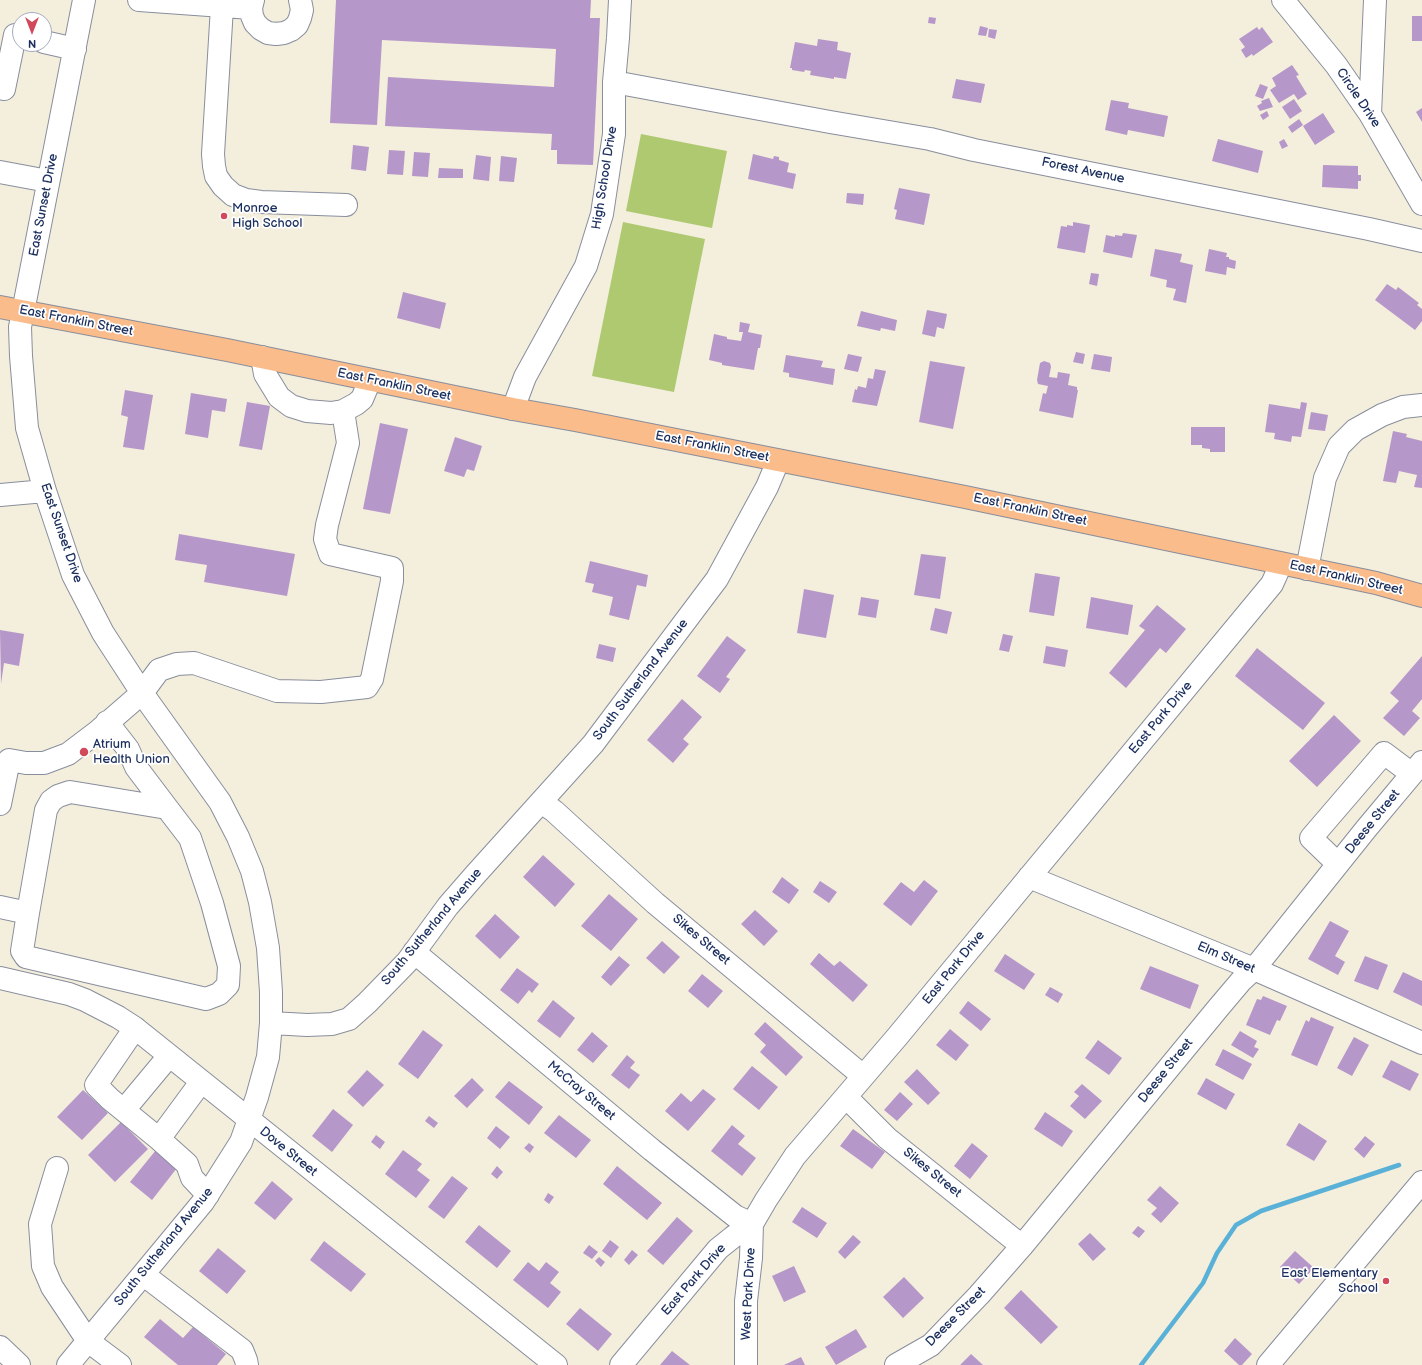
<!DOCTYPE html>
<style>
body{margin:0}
#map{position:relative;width:1422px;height:1365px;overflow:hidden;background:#f4eedc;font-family:"Balsamiq Sans",sans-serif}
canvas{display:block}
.north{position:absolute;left:12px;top:12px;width:40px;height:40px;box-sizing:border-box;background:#fff;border:1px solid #a4acbf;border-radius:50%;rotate:180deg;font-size:11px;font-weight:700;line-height:16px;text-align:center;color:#1b2f5e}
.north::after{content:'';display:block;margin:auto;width:14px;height:18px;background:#d1495b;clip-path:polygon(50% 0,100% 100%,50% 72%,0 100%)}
</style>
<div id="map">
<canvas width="1422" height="1365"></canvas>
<div class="north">N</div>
</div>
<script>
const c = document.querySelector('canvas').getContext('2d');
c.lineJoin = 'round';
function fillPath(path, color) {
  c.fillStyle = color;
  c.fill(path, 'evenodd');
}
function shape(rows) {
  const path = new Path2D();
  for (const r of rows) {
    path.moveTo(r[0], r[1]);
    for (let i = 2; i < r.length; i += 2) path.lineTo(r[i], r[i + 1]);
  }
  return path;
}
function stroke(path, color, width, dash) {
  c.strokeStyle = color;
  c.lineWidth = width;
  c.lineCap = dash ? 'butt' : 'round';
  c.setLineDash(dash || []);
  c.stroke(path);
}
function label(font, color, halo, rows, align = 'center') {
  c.font = font + ' "Balsamiq Sans",sans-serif';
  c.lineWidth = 3.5;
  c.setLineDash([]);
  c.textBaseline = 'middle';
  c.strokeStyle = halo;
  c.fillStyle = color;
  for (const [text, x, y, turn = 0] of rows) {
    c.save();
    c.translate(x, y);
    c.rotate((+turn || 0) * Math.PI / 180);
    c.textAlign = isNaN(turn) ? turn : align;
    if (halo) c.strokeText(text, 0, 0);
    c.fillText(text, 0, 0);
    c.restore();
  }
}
fillPath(shape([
 [641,134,727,151,712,228,626,211],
 [623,222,705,239,674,392,592,376]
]), '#aec970');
stroke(shape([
 [1141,1365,1203,1283,1217,1253,1236,1225,1261,1211,1399,1165]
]), '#5ab1d7', 4.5);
fillPath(shape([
 [336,0,591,0,590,18,600,18,593,165,557,164,557,150,551,150,552,134,385,126,388,77,554,87,556,49,382,40,377,125,330,123],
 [1412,16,1422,16,1422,41,1412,41],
 [929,17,936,18,935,24,928,23],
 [980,26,988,28,986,36,978,35],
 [1257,27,1259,30,1262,27,1273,42,1253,56,1252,54,1246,58,1241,50,1245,47,1239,39],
 [989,29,997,30,995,39,988,37],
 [818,39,838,42,837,50,851,53,846,79,834,77,834,79,810,75,811,71,805,70,804,72,792,70,792,68,790,68,795,42,817,46],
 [1292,65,1299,75,1296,76,1307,94,1298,100,1294,94,1279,103,1270,90,1276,86,1272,78],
 [956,79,985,84,981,103,952,98],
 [1260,84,1268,87,1263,99,1255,96],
 [1269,98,1273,107,1260,111,1257,106,1262,103,1261,101],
 [1294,99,1302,111,1290,119,1282,107],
 [1111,100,1129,103,1128,108,1168,116,1164,137,1128,130,1127,135,1105,130],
 [1422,108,1422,122,1416,112],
 [1267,111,1269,116,1263,120,1260,115],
 [1323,113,1335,132,1315,145,1303,126],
 [1299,119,1303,125,1292,133,1288,127],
 [1218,139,1263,151,1258,173,1212,161],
 [1284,139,1288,146,1282,149,1279,142],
 [353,145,369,147,366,171,351,169],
 [389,150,405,151,403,175,387,174],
 [414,152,430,153,428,177,412,176],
 [753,154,773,159,774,156,779,157,779,160,789,163,787,172,796,174,793,189,748,179],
 [476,155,491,157,489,181,473,179],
 [501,156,517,158,514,182,499,181],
 [1323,165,1358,166,1358,175,1361,175,1361,181,1358,181,1358,189,1322,187],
 [439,168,463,169,463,178,438,178],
 [899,188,930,194,924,225,895,219,897,210,894,209],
 [847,193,864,194,863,205,846,203],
 [1073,222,1090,225,1085,253,1057,248,1061,226,1067,227,1067,225,1073,226],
 [1123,233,1137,235,1132,258,1103,252,1106,235,1115,237,1115,235,1122,236],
 [1155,249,1182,254,1180,262,1193,265,1186,303,1173,300,1176,289,1166,287,1167,280,1150,276],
 [1209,249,1227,253,1226,257,1229,257,1229,259,1236,261,1235,269,1227,267,1226,275,1205,271],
 [1091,273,1099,274,1097,286,1089,284],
 [1387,284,1396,290,1398,287,1419,303,1417,305,1422,309,1422,321,1415,330,1375,300],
 [403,292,446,303,440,329,397,318],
 [927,310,947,314,944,329,937,327,935,337,922,334],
 [861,311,897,320,895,331,881,328,880,331,857,326],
 [740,322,750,324,748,332,762,335,760,348,758,348,754,370,722,365,722,363,709,360,714,334,727,337,727,339,741,341,743,332,739,332],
 [1076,352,1085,354,1083,364,1073,362],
 [848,354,862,357,858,372,844,369],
 [1094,354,1112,357,1110,372,1091,369],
 [786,355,823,361,821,367,835,369,833,385,789,377,789,373,783,372],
 [930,361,965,367,953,429,919,422],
 [1044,361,1050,363,1051,367,1049,377,1057,378,1058,372,1070,374,1068,385,1077,387,1077,390,1078,390,1073,418,1039,411,1043,393,1046,394,1048,386,1038,384,1037,380,1040,363],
 [875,369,886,371,877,406,852,402,855,389,857,390,858,386,866,388,868,378,873,379],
 [125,390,153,395,144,450,123,447,128,417,121,415],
 [191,393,227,399,225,412,212,410,208,438,185,434],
 [247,402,270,406,262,450,239,446],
 [1301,402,1307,403,1301,437,1292,436,1291,442,1274,439,1275,433,1265,432,1269,404,1300,409],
 [1311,412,1328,415,1325,431,1308,429],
 [380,423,408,429,390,514,363,509],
 [1191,427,1225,427,1225,452,1210,452,1210,449,1202,448,1202,445,1191,445],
 [1393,431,1407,434,1406,437,1422,441,1422,488,1414,487,1417,475,1399,471,1396,483,1383,481],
 [455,437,482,446,474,471,467,469,464,477,444,471],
 [179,534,295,554,287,596,204,582,207,565,175,560],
 [921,554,946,557,940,599,914,595],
 [590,561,648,575,646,587,637,585,629,620,609,615,613,597,592,592,594,584,585,582],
 [1035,573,1060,577,1054,616,1029,612],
 [804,589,834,595,826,638,797,633],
 [861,597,879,600,876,618,858,615],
 [1091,597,1133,605,1128,635,1086,628],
 [1157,605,1186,629,1166,653,1160,648,1126,688,1109,673,1145,630,1139,626],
 [935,608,952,612,947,634,930,630],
 [0,630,24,634,19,666,4,663,1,684],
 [1003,634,1013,636,1009,652,999,650],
 [727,636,746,650,726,677,730,679,720,693,697,676],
 [599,644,616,648,613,662,596,658],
 [1046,646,1068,650,1065,667,1043,663],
 [1257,648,1325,703,1303,730,1235,676],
 [1422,656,1422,699,1412,711,1420,718,1404,736,1383,718,1399,701,1390,693],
 [682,699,702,717,683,739,689,744,673,763,647,740],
 [1334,715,1361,741,1317,787,1289,761],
 [543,855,575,884,555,907,523,877],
 [782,877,799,890,789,904,772,892],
 [924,880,938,891,911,926,883,904,901,882,914,892],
 [820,881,837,892,829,903,813,892],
 [609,894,638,919,611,951,581,926],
 [755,910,778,931,764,946,741,924],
 [495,914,520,937,500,959,475,936],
 [1330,921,1349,931,1335,956,1345,962,1338,975,1308,959],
 [662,941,680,957,664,974,646,958],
 [819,953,834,966,840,961,868,985,853,1002,810,964],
 [1005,954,1035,974,1024,990,994,971],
 [619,956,630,965,611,986,601,977],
 [1365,956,1388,965,1378,990,1354,981],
 [1150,966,1199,985,1190,1009,1140,989],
 [517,968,539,984,532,993,529,990,518,1004,500,990],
 [1403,972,1422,981,1422,1006,1393,992],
 [702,974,723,991,708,1008,688,991],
 [1050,987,1063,994,1058,1003,1045,995],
 [1263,996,1287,1006,1280,1021,1277,1020,1270,1035,1246,1025,1257,999,1261,1000],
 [553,1000,575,1018,560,1038,537,1021],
 [968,1001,991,1019,981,1031,959,1013],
 [1311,1017,1334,1027,1317,1066,1291,1055,1306,1020,1309,1022],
 [765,1022,803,1057,786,1076,760,1052,766,1045,754,1034],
 [950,1029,969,1045,956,1061,936,1045],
 [423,1030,443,1045,418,1079,398,1064],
 [1240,1031,1257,1041,1254,1047,1259,1049,1253,1058,1231,1045],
 [592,1032,608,1046,593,1063,577,1050],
 [1354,1037,1369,1045,1352,1076,1337,1068],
 [1098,1040,1122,1058,1109,1075,1085,1058],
 [1223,1049,1252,1064,1243,1080,1215,1065],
 [627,1055,635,1062,630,1068,640,1075,629,1089,611,1075],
 [1391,1060,1419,1074,1410,1091,1382,1077],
 [752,1066,778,1087,759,1110,733,1089],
 [917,1069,940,1093,928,1105,904,1082],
 [367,1070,384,1085,363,1107,347,1092],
 [472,1078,484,1090,467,1108,454,1096],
 [1206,1078,1235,1094,1226,1110,1197,1094],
 [509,1081,543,1107,529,1125,495,1097],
 [1082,1084,1102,1101,1085,1119,1070,1106,1079,1096,1074,1092],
 [703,1089,716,1099,688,1131,665,1111,681,1093,691,1102],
 [83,1090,108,1113,82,1140,57,1117],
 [900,1092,913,1104,897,1121,884,1110],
 [333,1109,353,1125,332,1152,312,1136],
 [1045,1112,1073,1131,1062,1147,1034,1129],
 [559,1115,591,1140,576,1158,544,1133],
 [429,1116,438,1123,434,1128,425,1121],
 [121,1122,148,1149,115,1182,88,1155],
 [1299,1123,1327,1141,1314,1161,1286,1145],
 [732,1125,745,1136,738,1144,756,1158,742,1176,711,1151],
 [496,1126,510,1137,500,1149,487,1138],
 [853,1129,885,1152,872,1169,840,1146],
 [376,1135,385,1142,380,1149,371,1142],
 [1365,1136,1375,1144,1364,1158,1354,1149],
 [529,1143,534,1147,530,1153,524,1148],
 [972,1143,988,1156,970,1179,954,1166],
 [156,1150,177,1168,152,1200,130,1182],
 [403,1150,422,1164,417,1170,430,1180,416,1198,385,1174],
 [497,1166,503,1172,497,1179,491,1174],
 [617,1166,662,1203,647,1220,603,1184],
 [452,1176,468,1188,444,1219,428,1207],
 [272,1181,293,1199,275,1220,254,1203],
 [1160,1186,1179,1203,1161,1223,1151,1214,1157,1208,1147,1200],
 [548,1193,554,1197,549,1204,544,1200],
 [802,1207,827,1223,817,1238,792,1222],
 [677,1217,693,1231,663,1265,647,1251],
 [479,1225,511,1251,497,1268,465,1242],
 [1138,1226,1145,1231,1139,1238,1132,1233],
 [1090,1233,1106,1249,1093,1261,1078,1244],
 [853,1235,861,1242,845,1259,838,1252],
 [610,1240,619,1247,611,1258,602,1251],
 [324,1241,366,1274,351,1292,310,1260],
 [589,1245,598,1252,592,1259,583,1253],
 [218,1248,246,1271,227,1294,199,1271],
 [632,1250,638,1255,629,1265,624,1260],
 [1295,1251,1314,1268,1299,1284,1280,1267],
 [599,1257,605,1262,601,1267,595,1261],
 [528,1262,539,1271,546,1262,559,1272,550,1283,561,1292,548,1308,513,1280],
 [794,1266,806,1292,784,1302,772,1276],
 [904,1277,924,1298,903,1318,883,1297],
 [1021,1290,1058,1327,1041,1344,1004,1308],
 [580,1308,612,1334,598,1351,566,1324],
 [160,1319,183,1338,193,1327,226,1354,217,1365,178,1365,144,1337],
 [856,1329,867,1347,836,1365,825,1347],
 [1235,1338,1252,1354,1242,1365,1239,1365,1224,1351],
 [672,1351,690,1365,660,1365],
 [971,1354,983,1365,960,1365],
 [801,1357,805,1365,784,1365]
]), '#b697c9');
const minor = shape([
 [139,0,251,8],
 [253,0,251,8,252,16,255,23,261,29,268,33,276,34,284,33,291,30,297,25,300,18,302,10,300,0],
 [1283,0,1336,65,1370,114,1422,204],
 [222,7,213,154,214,166,216,176,223,186,233,195,246,200,261,202,346,205],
 [44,42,75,49],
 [614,82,830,122,930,139,974,150,1369,229,1422,241],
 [4,89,15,35],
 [1370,114,1375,0],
 [0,172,48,181],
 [262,357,265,374,279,397,291,406,307,411,331,413,343,411,356,404,362,399,370,380],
 [513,409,525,377,586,266,602,214,614,134,614,82,618,38,620,0],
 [0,495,45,491],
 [1307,569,1325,478,1339,446,1355,430,1382,415,1403,407,1422,405],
 [107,722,128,749,136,767,167,808,190,838,212,903,229,966,228,985,219,994,206,999,26,957,22,951,28,913,46,810,51,801,58,796,70,792,167,808],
 [541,802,554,811,655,903,863,1076],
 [0,804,9,760,26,763,44,763,68,754,97,732,142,693,159,670,177,664,194,663,277,691,321,692,367,687,372,679,392,581,392,568,330,554,325,539,327,525,348,443,343,411],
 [1338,864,1311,838,1384,753,1412,774],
 [1029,877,1254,969,1422,1043],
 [0,907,28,913],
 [414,952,652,1150,735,1216,752,1224,751,1258,746,1301,746,1365],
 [0,978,69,994,85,1000,118,1017,135,1028,556,1365],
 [271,1023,307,1025,332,1024,349,1019,367,1003,407,962,448,906,475,875,593,744,717,579,767,487,778,461],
 [135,1028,96,1085,110,1099,159,1139,187,1164,192,1178,208,1195],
 [846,1097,887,1138,1022,1246],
 [124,1110,169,1056],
 [159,1139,201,1082],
 [57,1168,40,1224,43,1266,52,1287,88,1341,120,1365],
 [144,1275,242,1350,246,1360,247,1365],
 [0,1347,19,1365],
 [68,1365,203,1202,241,1142,257,1097,268,1057,271,1023,271,992,268,948,260,902,252,871,238,837,220,802,142,693,103,633,73,575,45,491,27,428,21,356,20,327,84,0],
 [621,1365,718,1249,733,1237,752,1224,766,1200,795,1156,897,1037,1272,584,1281,564],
 [896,1365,931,1345,979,1295,1022,1246,1219,1007,1241,981,1254,969,1366,829,1422,762],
 [1268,1365,1422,1182]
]);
const major = shape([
 [0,307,227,350,513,409,575,420,965,497,1376,583,1422,596]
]);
stroke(minor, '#888e9d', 24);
stroke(major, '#888e9d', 24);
stroke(minor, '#fff', 22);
stroke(major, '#f9bc8a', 22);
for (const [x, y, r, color] of [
 [224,216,4,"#d1495b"],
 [84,752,5,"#d1495b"],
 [1386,1281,4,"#d1495b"]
]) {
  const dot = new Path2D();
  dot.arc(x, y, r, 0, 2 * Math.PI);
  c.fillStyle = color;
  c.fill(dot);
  stroke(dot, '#fff', 1.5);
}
label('13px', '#1b2f5e', '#fff', [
 ["Circle Drive",1358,98,56],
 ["Forest Avenue",1083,171,12],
 ["High School Drive",605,178,-81],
 ["East Sunset Drive",44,205,-79],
 ["East Franklin Street",76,321,11],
 ["East Franklin Street",394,385,12],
 ["East Franklin Street",712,447,11],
 ["East Franklin Street",1030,510,12],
 ["East Sunset Drive",61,533,71],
 ["East Franklin Street",1346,578,13],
 ["South Sutherland Avenue",641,680,-53],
 ["East Park Drive",1161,718,-50],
 ["Deese Street",1373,822,-51],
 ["South Sutherland Avenue",432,927,-50],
 ["Sikes Street",701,940,40],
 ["Elm Street",1226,958,23],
 ["East Park Drive",954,968,-51],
 ["Deese Street",1166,1071,-51],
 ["McCray Street",581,1091,40],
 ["Dove Street",288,1152,39],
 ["Sikes Street",932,1173,39],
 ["South Sutherland Avenue",164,1247,-51],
 ["East Park Drive",694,1280,-49],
 ["West Park Drive",749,1294,-87],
 ["Deese Street",956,1317,-45]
]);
label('13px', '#1b2f5e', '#fff', [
 ["Monroe",232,209],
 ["High School",232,224],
 ["Atrium",93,745],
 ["Health Union",93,760],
 ["East Elementary",1378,1274,"right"],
 ["School",1378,1289,"right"]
], 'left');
</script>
